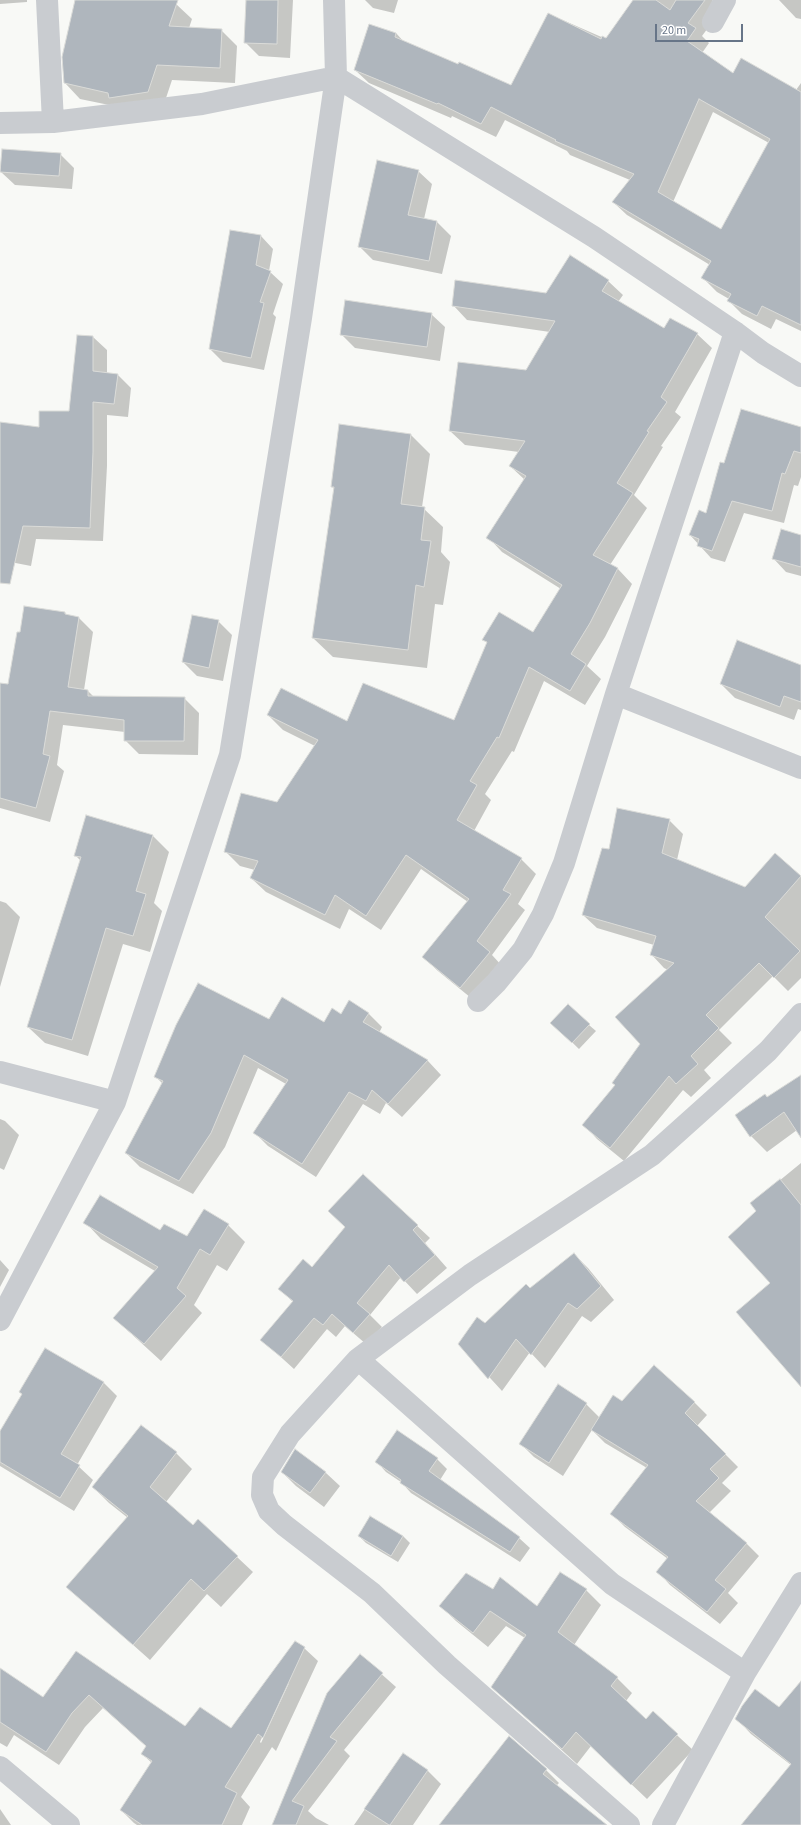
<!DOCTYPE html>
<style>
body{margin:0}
#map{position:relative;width:801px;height:1825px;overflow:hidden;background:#f8f9f6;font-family:"Source Sans 3",sans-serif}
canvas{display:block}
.scale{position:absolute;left:655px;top:24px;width:88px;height:18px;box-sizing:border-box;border:2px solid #677588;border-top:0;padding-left:5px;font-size:12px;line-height:14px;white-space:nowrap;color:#677588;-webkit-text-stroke:3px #fff;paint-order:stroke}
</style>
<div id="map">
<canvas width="801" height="1825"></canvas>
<div class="scale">20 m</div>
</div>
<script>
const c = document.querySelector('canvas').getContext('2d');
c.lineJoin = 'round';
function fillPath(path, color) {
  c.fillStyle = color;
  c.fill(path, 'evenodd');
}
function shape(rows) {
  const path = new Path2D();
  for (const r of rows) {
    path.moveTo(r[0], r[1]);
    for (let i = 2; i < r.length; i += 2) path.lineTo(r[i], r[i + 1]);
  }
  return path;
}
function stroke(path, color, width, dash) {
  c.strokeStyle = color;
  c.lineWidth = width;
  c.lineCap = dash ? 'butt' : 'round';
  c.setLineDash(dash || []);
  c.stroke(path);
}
fillPath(shape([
 [0,0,27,0,27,2,0,4],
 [76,0,165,0,176,4,192,19,189,28,221,30,237,46,235,83,172,80,163,107,119,107,80,99,65,83],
 [247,0,293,0,290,58,259,56,245,42],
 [365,0,398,0,394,13,373,8],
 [634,0,712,0,722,9,702,36,709,43,702,53,733,74,796,90,801,83,801,331,776,319,771,329,742,314,728,300,729,299,717,292,703,278,710,265,627,215,613,202,630,180,570,155,567,151,505,120,496,137,452,116,451,118,369,83,355,70,396,33,404,42,511,86,549,14,606,39],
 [713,112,769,143,722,231,673,202],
 [779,0,801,0,801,19,796,18],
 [60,154,74,168,72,189,15,185,1,172],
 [418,171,432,184,424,219,437,222,451,236,442,274,373,260,359,246],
 [261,236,273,249,269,271,283,284,273,314,276,317,264,370,223,362,210,349],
 [608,281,623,295,618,302,664,330,697,334,712,348,675,412,681,417,661,446,663,447,634,495,647,508,610,565,618,569,632,584,605,637,587,666,601,679,585,705,544,681,514,752,512,751,485,794,491,800,474,831,521,859,536,874,518,904,525,910,492,955,504,968,476,1002,438,971,423,957,468,902,421,869,381,930,349,909,340,929,266,892,251,878,255,870,240,866,225,851,278,803,315,746,283,730,268,715,348,722,455,721,488,644,484,639,533,634,561,589,502,552,488,537,525,480,510,466,519,452,465,445,450,431,526,371,550,332,467,320,453,305,547,294],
 [431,314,445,327,440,361,355,348,342,335],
 [93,337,107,350,107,373,117,374,131,388,128,417,107,415,107,466,103,541,36,539,31,566,0,560,0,423,40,428,70,412],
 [801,428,801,477,798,486,794,485,784,523,744,513,725,562,711,558,690,535,707,514,725,464],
 [410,434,430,454,422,507,443,527,441,552,450,562,443,605,435,604,427,668,333,657,313,638,335,489,332,487],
 [801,536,801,576,786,572,773,558],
 [65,613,68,616,79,618,93,632,84,690,88,691,94,697,184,698,199,713,198,755,139,754,125,740,125,732,63,725,57,765,64,771,50,822,0,808,0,684,9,685],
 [218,621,232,635,223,681,197,676,183,662],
 [801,666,801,710,798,709,794,720,735,698,721,684],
 [669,820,683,834,677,860,745,888,776,854,801,876,801,978,788,991,773,976,719,1030,732,1043,704,1070,711,1078,691,1097,683,1090,624,1161,597,1139,584,1125,616,1086,641,1044,668,970,664,968,651,954,654,945,597,928,583,915,609,850],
 [153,836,169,852,154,903,162,911,150,952,123,944,88,1056,45,1043,28,1027,81,861,75,855],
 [0,901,6,903,20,917,0,987],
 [349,1002,369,1014,382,1027,379,1033,428,1061,441,1075,402,1117,386,1103,380,1114,363,1104,316,1177,268,1146,255,1133,286,1084,258,1068,225,1147,193,1194,140,1167,126,1153,163,1084,156,1077,269,1020,324,1023,341,1015],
 [552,1023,589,1025,596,1031,579,1049],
 [801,1076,801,1136,797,1130,767,1152,751,1136,768,1098],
 [0,1119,5,1121,19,1135,4,1170,0,1168],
 [801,1163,801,1385,771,1283,758,1211,751,1204],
 [363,1175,430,1238,425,1243,447,1268,417,1294,401,1277,370,1315,382,1327,366,1344,345,1326,336,1337,327,1329,294,1369,262,1340,293,1302,280,1289,312,1268,346,1227],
 [85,1222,160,1232,187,1238,228,1225,245,1242,227,1271,217,1265,194,1305,202,1313,161,1361,114,1318,155,1271,101,1239],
 [574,1254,588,1268,614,1300,591,1322,582,1316,545,1368,530,1352,502,1391,459,1344],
 [0,1260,9,1270,0,1287],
 [103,1382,117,1396,77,1465,93,1480,74,1511,0,1466,0,1433,23,1395,20,1392],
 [622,1402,694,1402,707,1415,697,1426,738,1467,722,1483,731,1491,709,1513,746,1543,759,1556,728,1593,738,1603,720,1624,670,1585,658,1572,668,1559,625,1527,612,1514,647,1468,605,1443,592,1430,563,1476,534,1457,521,1444,586,1404,600,1418],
 [295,1451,326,1473,340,1486,324,1507,296,1486,282,1472],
 [176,1453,192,1469,166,1502,193,1526,237,1557,253,1572,221,1607,207,1594,150,1660,68,1587,128,1518,109,1503,93,1487],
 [437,1459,447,1469,440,1480,519,1538,530,1548,520,1562,411,1493,401,1482,386,1472,376,1461],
 [370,1517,403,1536,410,1543,398,1562,366,1543,359,1536],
 [493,1590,538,1607,586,1590,601,1605,574,1645,617,1678,632,1693,626,1701,646,1721,653,1713,693,1750,647,1799,591,1746,577,1764,493,1687,525,1638,506,1626,488,1647,456,1621,441,1606],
 [304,1648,318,1661,276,1751,272,1747,241,1797,250,1807,242,1825,137,1825,134,1823,121,1810,152,1763,142,1754,147,1747,103,1708,85,1727,59,1765,14,1735,7,1747,0,1743,0,1670,43,1698,76,1652,186,1727,231,1730],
 [289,1683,261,1743,260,1742,285,1687],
 [360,1655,396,1687,344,1750,350,1756,308,1811,316,1818,329,1825,273,1825],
 [801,1682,801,1825,743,1825,791,1765,751,1734,736,1718,779,1709],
 [403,1754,428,1771,441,1784,413,1825,354,1825],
 [546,1770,559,1783,556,1786,604,1825,440,1825],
 [0,1809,11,1825,0,1825]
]), '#0003');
const building = shape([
 [75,0,178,0,169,26,222,29,220,68,157,65,148,92,109,98,108,93,64,83,62,57,75,0],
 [246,0,278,0,277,44,244,43,246,0],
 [633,0,656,0,670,10,676,0,705,0,688,23,696,28,687,41,733,73,741,58,801,92,801,325,762,306,757,316,727,301,731,294,701,278,711,261,612,202,634,174,555,141,556,140,491,107,481,124,438,103,437,104,354,70,369,24,396,33,395,37,458,64,459,62,511,85,548,13,601,39,602,36,606,38,633,0],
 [699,99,770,139,721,229,658,192,699,99],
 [2,149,61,153,59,176,0,172,2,149],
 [377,160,419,170,408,215,437,221,429,261,358,247,377,160],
 [230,230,261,235,256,265,271,271,260,302,264,303,251,358,209,349,230,230],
 [570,255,609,280,602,291,664,328,670,318,698,333,661,397,667,402,647,431,649,432,617,483,633,493,593,555,618,568,590,623,571,654,586,664,570,691,529,667,499,738,497,737,470,781,477,785,457,820,522,858,503,890,511,894,477,941,490,952,460,988,422,957,469,899,406,855,366,916,335,895,325,915,250,878,258,861,224,852,241,793,277,802,318,740,267,715,281,688,347,721,363,683,454,720,487,642,482,640,499,612,533,632,562,585,486,538,526,476,509,466,525,441,449,431,458,362,526,370,555,321,452,306,455,280,546,293,570,255],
 [345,300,432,313,427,347,340,335,345,300],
 [77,335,93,336,93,371,118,374,114,404,93,402,93,452,90,528,23,526,10,584,0,583,0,422,39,427,39,411,69,411,77,335],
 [741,409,801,427,801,453,794,451,785,474,782,473,772,511,732,501,712,551,697,546,699,539,689,535,699,510,706,513,720,462,724,463,741,409],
 [339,424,411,434,401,504,425,507,421,540,431,541,424,587,416,585,408,650,312,638,334,487,331,487,339,424],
 [781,529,801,535,801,567,772,559,781,529],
 [24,606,65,612,65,614,79,617,68,687,88,690,88,696,185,697,184,741,124,741,124,720,50,711,43,754,50,756,36,808,0,798,0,683,8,684,17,632,20,632,24,606],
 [192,615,219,620,209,668,182,662,192,615],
 [737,640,801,665,801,702,784,696,780,707,720,684,737,640],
 [617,808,670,819,662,853,745,887,775,853,801,876,765,917,800,951,774,978,759,963,706,1015,719,1028,691,1056,698,1064,676,1084,669,1076,610,1148,582,1125,615,1085,612,1083,640,1044,615,1017,674,963,650,955,656,936,582,915,602,848,609,849,617,808],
 [86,815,153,835,136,891,146,894,133,936,106,928,72,1040,27,1027,81,857,74,856,86,815],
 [198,983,269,1019,282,997,324,1022,332,1008,341,1014,349,1000,369,1013,363,1022,428,1060,388,1104,372,1090,366,1101,349,1092,302,1164,253,1133,288,1080,244,1055,211,1133,179,1181,125,1153,163,1081,154,1077,176,1025,198,983],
 [568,1004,590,1024,572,1043,550,1023,568,1004],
 [801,1075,801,1138,784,1112,750,1137,735,1115,765,1094,767,1097,801,1075],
 [363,1174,418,1225,413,1230,435,1255,404,1282,389,1265,357,1303,370,1314,353,1333,332,1314,323,1325,314,1318,281,1357,260,1340,293,1301,278,1289,303,1259,312,1267,345,1227,328,1211,363,1174],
 [780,1179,801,1205,801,1387,736,1312,770,1283,728,1237,756,1211,750,1203,780,1179],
 [100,1195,160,1230,164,1224,187,1236,204,1209,229,1224,210,1255,200,1249,177,1288,186,1296,144,1344,113,1318,158,1267,83,1223,100,1195],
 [574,1253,601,1286,577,1309,568,1303,531,1355,516,1339,488,1379,458,1344,477,1317,485,1323,526,1284,530,1288,574,1253],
 [45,1348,104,1382,61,1454,80,1465,60,1498,0,1462,0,1431,22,1394,19,1392,45,1348],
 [654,1365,695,1402,685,1413,726,1454,710,1469,719,1478,696,1501,747,1543,715,1580,726,1589,707,1612,656,1572,668,1557,610,1514,648,1465,591,1430,613,1395,622,1401,654,1365],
 [558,1384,587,1403,549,1463,519,1444,558,1384],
 [141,1425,177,1452,150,1487,193,1525,198,1519,238,1556,204,1591,191,1579,133,1645,66,1587,128,1516,92,1487,141,1425],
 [397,1430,438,1458,429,1471,520,1537,510,1552,400,1483,401,1480,375,1462,397,1430],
 [295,1449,326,1472,310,1493,281,1472,295,1449],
 [370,1516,403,1536,391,1556,358,1536,370,1516],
 [560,1572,587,1589,558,1632,618,1677,611,1686,646,1719,653,1711,678,1734,631,1785,576,1732,562,1749,491,1687,526,1635,490,1611,473,1633,439,1606,466,1573,493,1589,500,1577,537,1606,560,1572],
 [295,1641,305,1647,263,1738,258,1734,225,1787,237,1793,222,1825,142,1825,120,1810,152,1761,141,1754,146,1746,89,1695,72,1713,46,1752,0,1722,0,1668,43,1697,76,1651,185,1726,200,1707,231,1728,295,1641],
 [360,1654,383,1673,330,1737,337,1741,292,1801,304,1806,296,1825,272,1825,327,1693,360,1654],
 [801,1681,801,1825,741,1825,791,1764,735,1719,742,1706,755,1689,779,1707,801,1681],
 [509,1736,547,1769,543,1774,607,1825,439,1825,509,1736],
 [403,1753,428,1770,390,1825,389,1825,364,1809,403,1753]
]);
fillPath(building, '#afb6bd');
stroke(building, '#dadbd8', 1);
stroke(shape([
 [47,0,53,122],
 [713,22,725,0],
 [0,123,53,122,202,104,336,77,594,237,735,332,763,353,801,376],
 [616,694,801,768],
 [478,1001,496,983,523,950,543,914,564,863,616,694,735,332],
 [0,1072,115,1102],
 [0,1320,115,1102,230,755,301,318,336,77,334,0],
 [358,1359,612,1584,745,1673],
 [0,1767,69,1825],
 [629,1825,447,1665,372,1593,284,1525,269,1511,262,1495,263,1477,290,1434,358,1359,470,1275,652,1155,768,1051,801,1014],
 [663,1825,745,1673,801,1583]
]), '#c9ccd0', 22);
</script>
